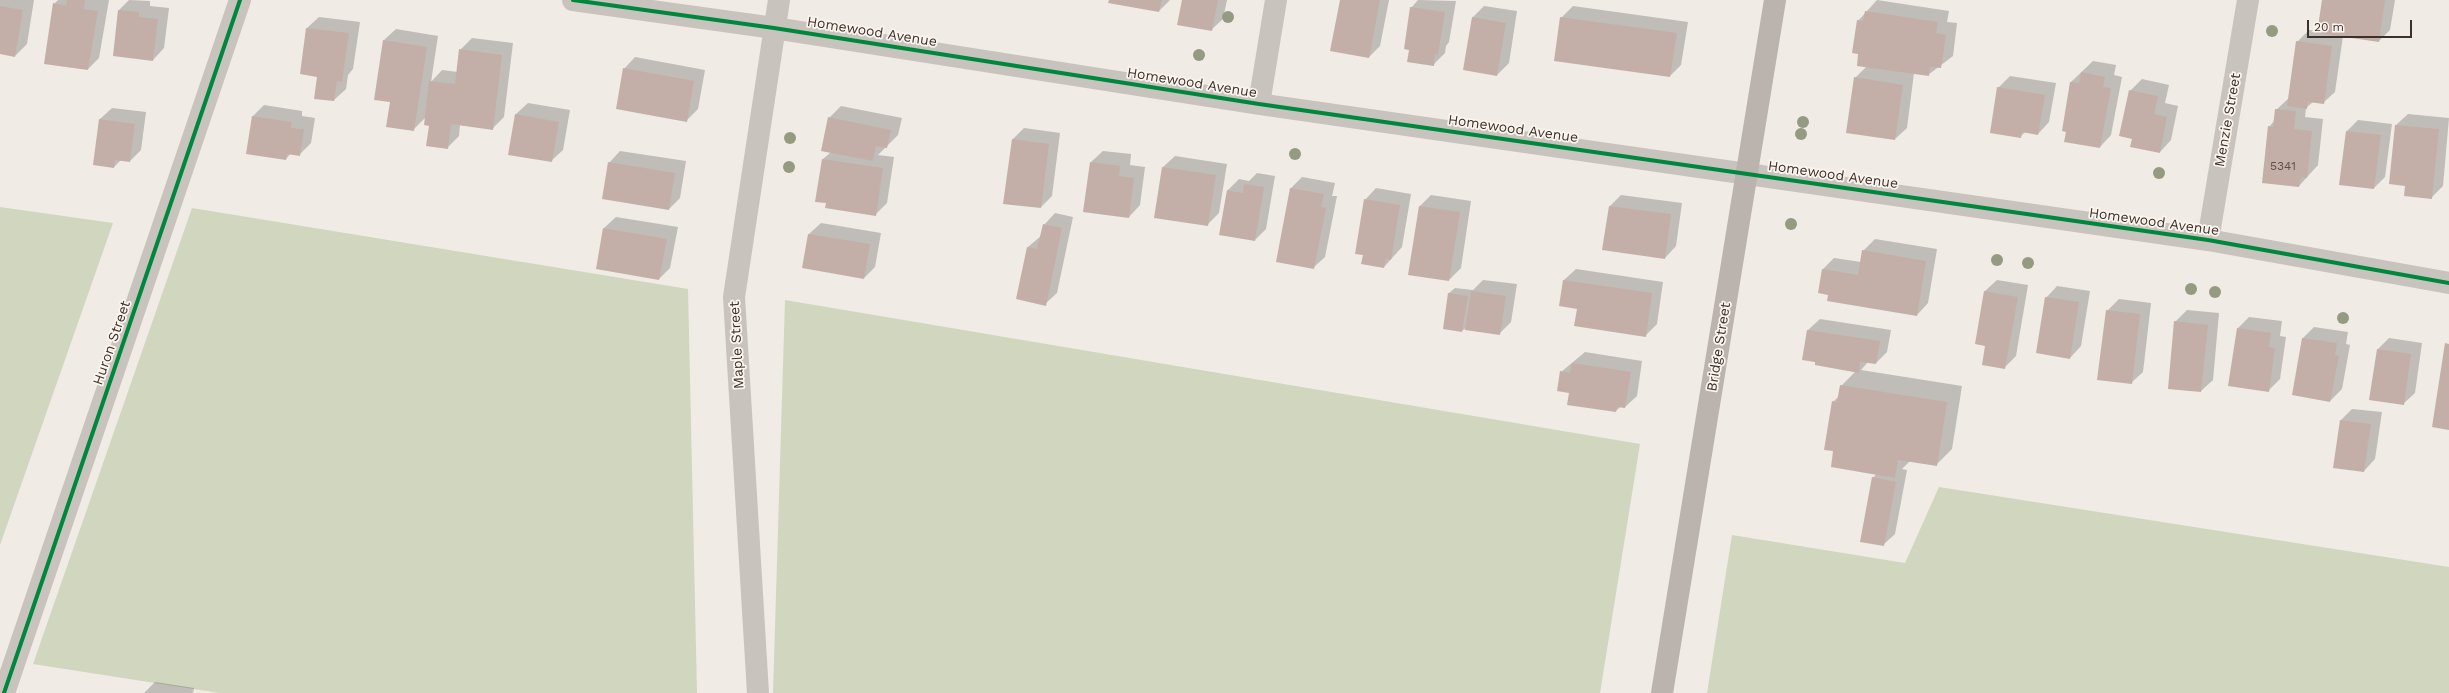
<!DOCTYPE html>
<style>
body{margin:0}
#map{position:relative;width:2449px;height:693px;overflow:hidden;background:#f0ebe5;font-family:"Work Sans",sans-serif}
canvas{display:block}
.scale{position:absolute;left:2307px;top:20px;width:105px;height:18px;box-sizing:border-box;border:2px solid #3b302b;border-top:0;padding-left:5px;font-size:12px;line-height:14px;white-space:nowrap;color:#3b302b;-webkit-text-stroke:3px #fbf5ee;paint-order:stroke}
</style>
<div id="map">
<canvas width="2449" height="693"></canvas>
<div class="scale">20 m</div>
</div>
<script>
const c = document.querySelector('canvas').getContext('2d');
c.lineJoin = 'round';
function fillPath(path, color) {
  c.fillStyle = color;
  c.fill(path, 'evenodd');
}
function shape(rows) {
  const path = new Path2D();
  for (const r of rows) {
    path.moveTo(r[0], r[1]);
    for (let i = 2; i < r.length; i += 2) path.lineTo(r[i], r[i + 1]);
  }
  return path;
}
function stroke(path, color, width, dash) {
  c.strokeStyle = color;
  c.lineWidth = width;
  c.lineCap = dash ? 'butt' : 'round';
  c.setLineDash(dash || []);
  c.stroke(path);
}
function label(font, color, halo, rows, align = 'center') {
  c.font = font + ' "Work Sans",sans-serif';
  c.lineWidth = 3.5;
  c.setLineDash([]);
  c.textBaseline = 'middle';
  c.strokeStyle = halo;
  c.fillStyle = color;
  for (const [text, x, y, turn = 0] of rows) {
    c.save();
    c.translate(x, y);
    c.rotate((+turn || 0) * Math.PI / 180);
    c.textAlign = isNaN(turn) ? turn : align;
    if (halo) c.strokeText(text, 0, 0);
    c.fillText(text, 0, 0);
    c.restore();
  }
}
fillPath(shape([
 [0,207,113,223,0,545],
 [192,208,688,289,697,693,219,693,33,664],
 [785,300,1640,444,1600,693,773,693],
 [1939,487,2449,567,2449,693,1707,693,1732,535,1905,563]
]), '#d1d6bf');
fillPath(shape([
 [0,0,34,0,27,44,15,56,0,53],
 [58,0,109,0,99,58,88,69,54,4],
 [129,0,150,1,150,6,169,8,164,48,153,60,114,55,119,10],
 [1110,0,1170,0,1159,11],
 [1183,0,1227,0,1223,19,1211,30],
 [1341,0,1389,0,1380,46,1369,57],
 [1418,0,1456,1,1449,42,1446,46,1445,53,1433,65,1410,49,1411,8],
 [1877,0,1949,11,1947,22,1957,23,1953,56,1928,75,1914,73,1907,128,1895,139,1855,78,1867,66,1859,53,1858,21],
 [2323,0,2395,0,2390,30,2379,41,2343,36,2335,92,2323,103,2313,102,2306,108,2305,117,2323,119,2318,165,2299,186,2269,127,2274,121,2276,110,2289,98,2297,42,2309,30,2318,31],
 [1484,6,1517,11,1509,63,1497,75,1472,18],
 [1573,6,1688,22,1681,65,1670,76,1561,18],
 [319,17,360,22,353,69,348,75,346,89,334,100,319,76,301,73,307,28],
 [396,29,438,36,431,82,442,70,458,72,460,50,472,38,513,43,504,117,492,129,460,125,459,136,447,148,426,117,413,130,391,102,384,40],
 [635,57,705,70,698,109,686,121,624,69],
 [2093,61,2116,65,2114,75,2122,77,2111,135,2100,147,2067,131,2071,82],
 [2010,76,2056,83,2049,122,2038,134,2025,132,2020,137,1998,88],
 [2142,79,2169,85,2165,103,2178,106,2171,140,2160,152,2130,91],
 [528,103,570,110,563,150,551,161,516,114],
 [264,105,302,111,302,116,315,118,311,143,299,155,291,153,286,159,252,117],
 [841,106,902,118,898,135,878,155,894,157,887,203,876,214,827,202,823,159,831,152,829,118],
 [112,108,146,112,141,150,130,161,121,160,114,167,94,164,100,119],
 [2408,114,2449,118,2443,186,2431,198,2406,185,2396,125],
 [2358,120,2392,124,2385,177,2374,188,2347,131],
 [1024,128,1060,133,1052,196,1041,207,1012,140],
 [620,151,686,161,680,198,669,209,609,163],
 [1103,151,1131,154,1130,165,1145,167,1140,205,1129,217,1091,162],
 [1175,156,1227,164,1219,213,1207,225,1163,167],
 [1257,173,1275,176,1266,229,1255,240,1227,191,1239,179,1249,181],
 [1302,177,1335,183,1332,196,1337,196,1325,257,1313,268,1291,188],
 [1376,188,1411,194,1402,247,1384,267,1364,254,1365,200],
 [1431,195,1471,201,1461,268,1449,280,1419,207],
 [1621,195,1682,203,1676,246,1665,258,1610,206],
 [1055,213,1073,217,1057,293,1045,304,1028,247,1041,236,1044,225],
 [616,217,678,227,670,268,659,279,604,228],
 [821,223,881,233,875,267,864,278,803,267,809,234],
 [1875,239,1937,249,1928,303,1917,315,1829,294,1822,270,1834,258,1861,262,1863,251],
 [1576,269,1663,282,1657,324,1645,336,1578,308,1560,305,1564,280],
 [1483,280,1517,284,1511,322,1499,334,1467,327,1462,331,1449,293,1455,288,1473,290],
 [1997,280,2028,285,2016,356,2004,368,1986,345,1985,291],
 [2057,286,2090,291,2081,346,2070,358,2046,298],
 [2119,299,2151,303,2143,372,2131,383,2107,311],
 [2187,310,2219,313,2213,380,2201,391,2169,388,2175,322],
 [2249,317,2282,321,2280,336,2286,337,2280,379,2269,390,2238,328],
 [1820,319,1891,330,1887,352,1876,363,1868,362,1861,370,1962,386,1952,449,1936,465,1910,461,1902,469,1907,470,1895,534,1883,545,1873,478,1877,473,1835,451,1833,402,1840,395,1841,386,1856,371,1803,359,1808,330],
 [2314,327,2348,332,2346,344,2350,345,2342,389,2330,401,2303,338],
 [2389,338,2422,343,2415,393,2403,404,2378,349],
 [1585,352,1642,361,1637,396,1625,407,1621,406,1616,411,1570,392,1561,372],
 [2352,409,2382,412,2375,459,2364,471,2341,420],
 [155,682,194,688,193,693,144,693]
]), '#0003');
fillPath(shape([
 [67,0,85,0,84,9,98,11,88,70,44,64,53,3,66,6],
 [1109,0,1162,0,1159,12,1108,3],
 [1182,0,1218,0,1212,31,1177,25],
 [1340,0,1380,0,1369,58,1330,51],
 [2322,0,2385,0,2379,42,2317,33],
 [0,6,23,10,15,57,0,54],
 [1410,7,1445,12,1438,55,1435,54,1434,66,1407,62,1409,50,1404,49],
 [118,10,139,12,139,17,158,19,153,61,113,56],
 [1865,11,1938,22,1936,33,1946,35,1941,68,1930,67,1929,76,1857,66,1858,54,1852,53,1857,20,1863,21],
 [1472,17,1506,23,1497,76,1463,70],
 [1560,17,1677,33,1670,77,1554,61],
 [306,28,349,33,342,82,337,81,334,101,314,99,317,77,300,74],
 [383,40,427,47,414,131,386,127,390,102,374,100],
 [2296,41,2332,46,2324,104,2308,102,2307,109,2287,106],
 [459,49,502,55,493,130,451,124,448,149,426,146,429,126,424,125,429,81,455,84],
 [623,68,694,81,687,122,616,109],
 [2081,72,2105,77,2103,87,2111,88,2100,148,2064,142,2066,132,2062,131,2070,82,2079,83],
 [1854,77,1903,85,1895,140,1846,133],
 [1997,87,2045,95,2038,135,2022,132,2021,138,1990,133],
 [2129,90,2158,96,2154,114,2167,117,2160,153,2130,147,2132,139,2119,136],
 [2275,109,2296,111,2294,129,2312,131,2307,178,2301,177,2299,187,2262,183,2268,126,2273,127],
 [515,114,559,122,552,162,508,155],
 [252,116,292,122,291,128,304,129,300,156,287,154,286,160,246,154],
 [828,117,891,130,887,148,876,146,873,161,821,151],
 [99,119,135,124,130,162,115,160,114,168,93,165],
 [2395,125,2439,129,2432,199,2404,196,2405,186,2389,184],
 [2346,131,2381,135,2374,189,2339,185],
 [1012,139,1049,144,1041,208,1003,204],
 [822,159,883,168,876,216,825,208,826,203,815,202],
 [608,162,675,173,669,210,602,199],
 [1090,162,1120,166,1119,176,1134,178,1129,218,1083,212],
 [1162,167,1216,175,1208,226,1154,218],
 [1244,184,1264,187,1255,241,1219,235,1227,190,1243,193],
 [1290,188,1324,194,1321,207,1326,208,1314,269,1276,262],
 [1364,199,1400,205,1391,260,1386,259,1384,268,1361,264,1363,255,1355,254],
 [1419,206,1460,212,1449,281,1408,275],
 [1609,206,1671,214,1665,259,1602,250],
 [1043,224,1062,228,1046,306,1016,299,1027,247,1037,249],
 [603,228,667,239,659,280,596,269],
 [808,234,870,244,864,279,802,268],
 [1862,250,1926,261,1917,316,1827,301,1828,295,1818,293,1822,269,1858,275],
 [1563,280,1652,293,1646,337,1574,326,1577,309,1559,306],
 [1471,291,1506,296,1500,335,1465,330],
 [1984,291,2018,297,2005,369,1982,365,1985,346,1975,344],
 [1448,293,1468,296,1462,332,1443,329],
 [2045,297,2079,302,2070,359,2036,353],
 [2106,310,2140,314,2132,384,2097,380],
 [2174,321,2208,325,2201,392,2168,389],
 [2237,328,2271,333,2269,347,2275,348,2269,392,2228,386],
 [1807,330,1880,341,1876,364,1860,362,1859,373,1815,365,1815,362,1802,360],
 [2302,338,2337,343,2335,355,2339,356,2330,402,2292,395],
 [2445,343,2449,344,2449,430,2432,427],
 [2377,349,2411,354,2404,405,2369,400],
 [1572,363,1631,372,1625,408,1617,407,1616,412,1567,405,1569,393,1557,391,1560,371,1570,373],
 [1840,385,1947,402,1937,466,1898,460,1895,478,1831,467,1833,451,1824,450,1832,401,1837,402],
 [2340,420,2371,424,2364,472,2333,468],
 [1872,477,1896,482,1884,546,1860,542]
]), '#c3afa7');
stroke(shape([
 [573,0,774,28,1259,104,2208,240,2449,283],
 [1259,104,1276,0],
 [2208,240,2248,0],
 [4,693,240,0],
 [758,693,734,297,779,0]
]), '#c9c3be', 22);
stroke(shape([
 [1662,693,1775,0]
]), '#bab3ae', 22);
stroke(shape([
 [573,0,774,28,1259,104,2208,240,2449,283],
 [4,693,240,0]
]), '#00873e', 4);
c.fillStyle = '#959b80';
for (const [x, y] of [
 [1228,17],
 [2272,31],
 [1199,55],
 [1803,122],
 [1801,134],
 [790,138],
 [1295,154],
 [789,167],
 [2159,173],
 [1791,224],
 [1997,260],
 [2028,263],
 [2191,289],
 [2215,292],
 [2343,318]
]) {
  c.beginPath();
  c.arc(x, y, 6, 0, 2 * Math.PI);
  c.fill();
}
label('12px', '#5d504a', null, [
 ["5341",2283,166]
]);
label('14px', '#3b302b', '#fbf5ee', [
 ["Homewood Avenue",872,32,9],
 ["Homewood Avenue",1192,83,9],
 ["Menzie Street",2228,120,-80],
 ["Homewood Avenue",1513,129,8],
 ["Homewood Avenue",1833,175,8],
 ["Homewood Avenue",2154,222,8],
 ["Huron Street",112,343,-71],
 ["Maple Street",737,345,-93],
 ["Bridge Street",1719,347,-81]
]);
</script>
